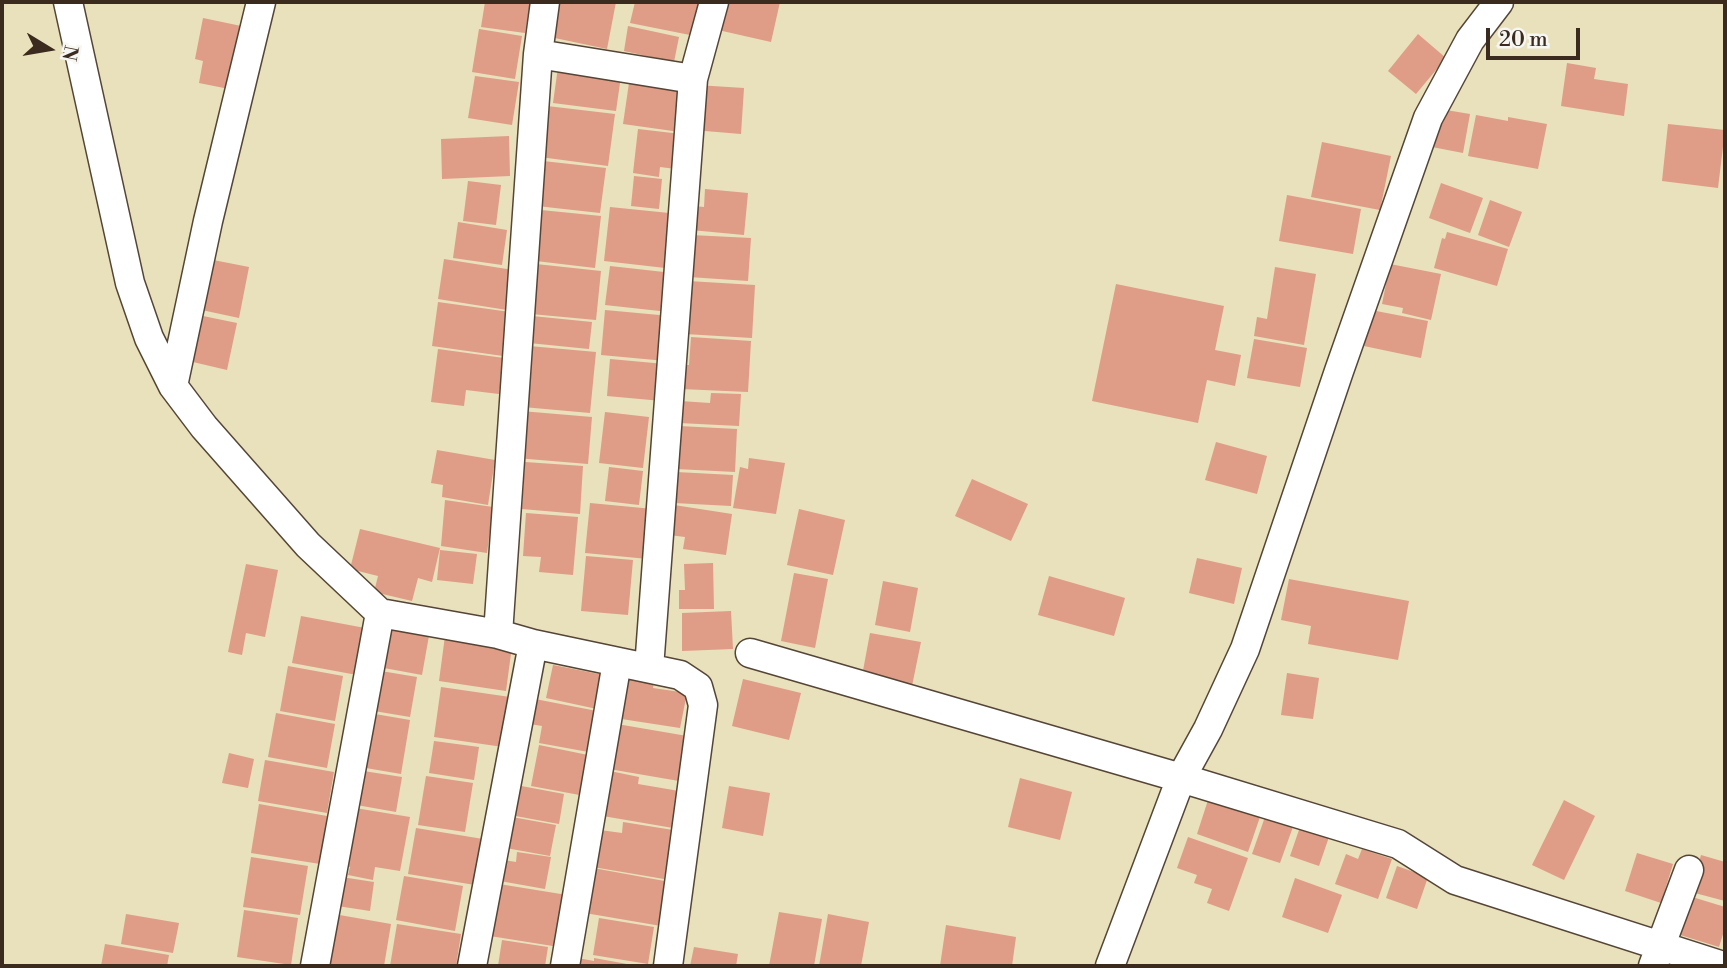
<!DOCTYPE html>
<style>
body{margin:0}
#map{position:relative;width:1727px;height:968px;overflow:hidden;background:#e9e0bc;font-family:"Libre Bodoni",serif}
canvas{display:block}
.frame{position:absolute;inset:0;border:4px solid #3b2a1e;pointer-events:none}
.north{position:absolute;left:14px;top:14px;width:70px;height:70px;-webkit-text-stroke:5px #f6f6f2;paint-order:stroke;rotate:101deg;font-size:19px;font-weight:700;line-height:28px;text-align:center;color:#3b2a1e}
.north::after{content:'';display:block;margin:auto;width:24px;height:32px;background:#3b2a1e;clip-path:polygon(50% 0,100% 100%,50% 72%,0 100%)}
.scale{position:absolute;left:1486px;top:28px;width:94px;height:32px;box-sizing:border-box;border:4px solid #3b2a1e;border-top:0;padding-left:9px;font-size:21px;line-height:24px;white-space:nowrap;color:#3b2a1e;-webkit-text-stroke:5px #f6f6f2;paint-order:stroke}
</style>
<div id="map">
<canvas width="1727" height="968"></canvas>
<div class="frame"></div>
<div class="north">N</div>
<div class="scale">20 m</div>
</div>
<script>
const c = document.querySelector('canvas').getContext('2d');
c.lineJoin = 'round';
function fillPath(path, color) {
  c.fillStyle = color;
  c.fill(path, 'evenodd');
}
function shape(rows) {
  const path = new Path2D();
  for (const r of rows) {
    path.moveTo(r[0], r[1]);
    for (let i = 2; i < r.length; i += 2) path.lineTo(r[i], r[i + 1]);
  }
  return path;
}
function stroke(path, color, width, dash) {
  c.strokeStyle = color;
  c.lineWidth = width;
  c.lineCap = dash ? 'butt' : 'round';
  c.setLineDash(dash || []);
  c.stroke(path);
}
fillPath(shape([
 [485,2,530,2,525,33,481,27],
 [557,2,616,2,607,49,550,37],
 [635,2,702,2,695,36,630,23],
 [724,2,780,2,771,42,718,30],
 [203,18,246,27,234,90,199,83,203,61,195,59],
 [628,26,679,37,674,62,624,51],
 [479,29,522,36,515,79,472,72],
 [1418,34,1446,58,1416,94,1388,71],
 [1567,63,1596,68,1594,79,1628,84,1624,116,1561,106],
 [558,67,621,76,616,111,553,103],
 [475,76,519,82,512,125,468,118],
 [629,83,685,92,680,132,623,124],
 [696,85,744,88,741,134,693,130],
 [547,106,615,114,608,166,540,157],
 [1440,109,1470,114,1463,153,1432,147],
 [1476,115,1508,121,1508,117,1547,124,1538,169,1468,156],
 [1668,124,1725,130,1718,188,1662,181],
 [638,129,681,134,676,169,660,167,659,177,633,173],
 [509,136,510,176,442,179,441,139],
 [1322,142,1391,156,1380,210,1311,197],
 [543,161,606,168,600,213,537,206],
 [634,176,662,179,659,209,631,206],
 [468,181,501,185,496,225,463,221],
 [1441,183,1483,198,1470,233,1429,218],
 [705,189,748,193,744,235,691,230,694,206,704,207],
 [1287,195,1361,209,1353,254,1279,241],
 [1490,200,1522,212,1509,247,1478,235],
 [610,207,679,214,674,269,604,261],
 [541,210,601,216,595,268,536,261],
 [458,222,507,230,502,265,453,258],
 [1447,232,1508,249,1497,286,1434,268,1442,238,1445,239],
 [691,235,751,238,748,281,689,277],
 [208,259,249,267,239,318,197,309],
 [444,259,513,270,507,310,438,299],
 [536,264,601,271,596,320,531,314],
 [1390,264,1441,274,1431,320,1402,313,1403,308,1382,304],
 [610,266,673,273,669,312,605,305],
 [1275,267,1316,274,1304,345,1254,336,1257,317,1267,319],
 [688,281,755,285,752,338,685,334],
 [1116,284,1224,306,1215,350,1241,355,1235,386,1207,380,1198,423,1092,401],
 [438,302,510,312,503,356,432,346],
 [605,310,670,316,666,361,601,355],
 [1371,310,1428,321,1421,358,1364,346],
 [203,316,237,323,227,370,193,362],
 [532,316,592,322,589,349,529,343],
 [691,337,751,341,748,392,681,389,682,365,689,365],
 [1254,339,1307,348,1300,387,1247,378],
 [529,346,596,352,590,413,523,407],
 [438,349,504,358,499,394,466,390,464,406,431,402],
 [610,359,665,364,662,401,607,396],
 [711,393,741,394,739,426,679,423,680,401,710,403],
 [521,411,592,417,588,464,516,458],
 [605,412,649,417,643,468,599,463],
 [679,426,737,429,735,472,676,469],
 [1216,442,1267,456,1257,494,1205,480],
 [437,450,495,460,488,505,442,497,443,485,431,483],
 [749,458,785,463,776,514,733,508,740,467,748,469],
 [525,462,583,466,580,514,522,509],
 [609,467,643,471,639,505,605,501],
 [676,472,733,475,731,506,674,503],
 [972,479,1028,504,1011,541,955,516],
 [445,500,493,507,487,553,441,546],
 [590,503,653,509,648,559,585,553],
 [674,505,732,514,726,555,683,549,685,537,669,535],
 [799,509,845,520,833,575,787,565],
 [526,513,578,517,573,575,539,572,541,557,523,556],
 [360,529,440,548,432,582,418,578,412,601,374,592,378,576,350,569],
 [440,550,477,554,473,584,437,580],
 [586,556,633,560,628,615,581,611],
 [1197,558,1242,568,1234,604,1189,593],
 [713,563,714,609,679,609,679,590,685,590,684,564],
 [246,564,278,570,265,637,246,633,242,655,228,652],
 [794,573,828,579,815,648,781,641],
 [1049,576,1125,598,1114,636,1038,615],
 [1289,579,1409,601,1398,660,1308,644,1311,626,1281,620],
 [883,581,918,588,910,632,875,625],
 [731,611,733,649,682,651,682,613],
 [301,616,365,628,357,675,292,663],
 [392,623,430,630,422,675,384,668],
 [870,633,921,642,912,686,862,676],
 [445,636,512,646,506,691,439,681],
 [553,665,604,675,597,709,546,698],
 [288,666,343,676,335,721,280,711],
 [381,671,417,677,410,717,374,711],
 [1287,673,1319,678,1313,719,1281,715],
 [622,677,654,682,653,688,687,693,680,728,615,718],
 [743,679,801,693,789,740,732,726],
 [441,687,510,697,503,747,434,737],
 [535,699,602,712,594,753,539,743,542,726,530,724],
 [276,713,335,724,327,768,268,757],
 [369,713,410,720,401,774,360,767],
 [617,724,687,736,679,781,609,769],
 [434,741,479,747,474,780,429,773],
 [539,745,593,756,585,796,531,786],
 [229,753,254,759,248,788,222,783],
 [265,760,334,772,327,813,258,801],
 [357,770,402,777,396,812,351,804],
 [605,770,639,777,638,784,679,791,673,828,597,815],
 [426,776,473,783,465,832,418,825],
 [1020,778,1072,792,1060,840,1008,827],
 [516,785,564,794,559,824,510,815],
 [729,786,770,793,763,836,722,828],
 [1209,797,1261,814,1248,852,1197,834],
 [1564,800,1595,816,1564,880,1532,865],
 [259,804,327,816,320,864,251,853],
 [349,807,410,817,400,871,375,867,373,880,348,875,350,867,339,865],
 [1266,814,1294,824,1280,863,1252,854],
 [512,817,556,825,550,856,506,848],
 [623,822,673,830,664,879,593,867,600,830,622,833],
 [1300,827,1329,837,1319,866,1290,856],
 [416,828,483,839,475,885,408,874],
 [1188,837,1248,858,1229,911,1207,903,1212,889,1194,883,1197,875,1177,868],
 [1362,849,1392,859,1378,899,1335,884,1346,854,1358,859],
 [517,852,551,857,545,889,500,881,504,860,516,862],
 [1637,853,1673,864,1661,903,1625,891],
 [1701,855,1725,862,1725,901,1691,892],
 [251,857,308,866,300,915,243,907],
 [1397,866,1428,877,1417,909,1386,898],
 [593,868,670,882,661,926,585,913],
 [335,876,374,882,370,911,331,905],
 [404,876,463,886,455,931,396,920],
 [1295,878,1342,895,1328,933,1282,917],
 [499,884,567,895,559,947,490,936],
 [1689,896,1725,907,1725,928,1719,947,1677,934],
 [244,910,298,918,291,965,237,957],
 [779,912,822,919,814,966,769,966],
 [328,913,391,924,384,966,327,966],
 [126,914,179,923,173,953,121,944],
 [828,914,869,922,861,966,819,966],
 [599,918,654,927,648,964,593,955],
 [397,924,461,934,456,966,390,966],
 [946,925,1016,937,1012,966,940,966],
 [502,940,548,947,545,966,498,966],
 [105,944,169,955,167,966,101,966],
 [694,947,738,954,736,966,690,966],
 [572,957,594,961,594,958,638,966,570,966]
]), '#df9c87');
const street = shape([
 [68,2,130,283,149,338,173,386,204,427,308,545,380,613,498,634,533,644,680,675,698,687,703,705,668,966],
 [538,54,693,79],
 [173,386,208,221,261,2],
 [498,634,538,54,545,2],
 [750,653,1181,778,1398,844,1455,880,1723,966],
 [649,668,693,79,714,2],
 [315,966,380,613],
 [472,966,533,644],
 [565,966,617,662],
 [1110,966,1181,778,1208,729,1245,649,1339,371,1428,118,1470,40,1499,2],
 [1653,966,1689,870]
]);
stroke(street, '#554536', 31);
stroke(street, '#fff', 28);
</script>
